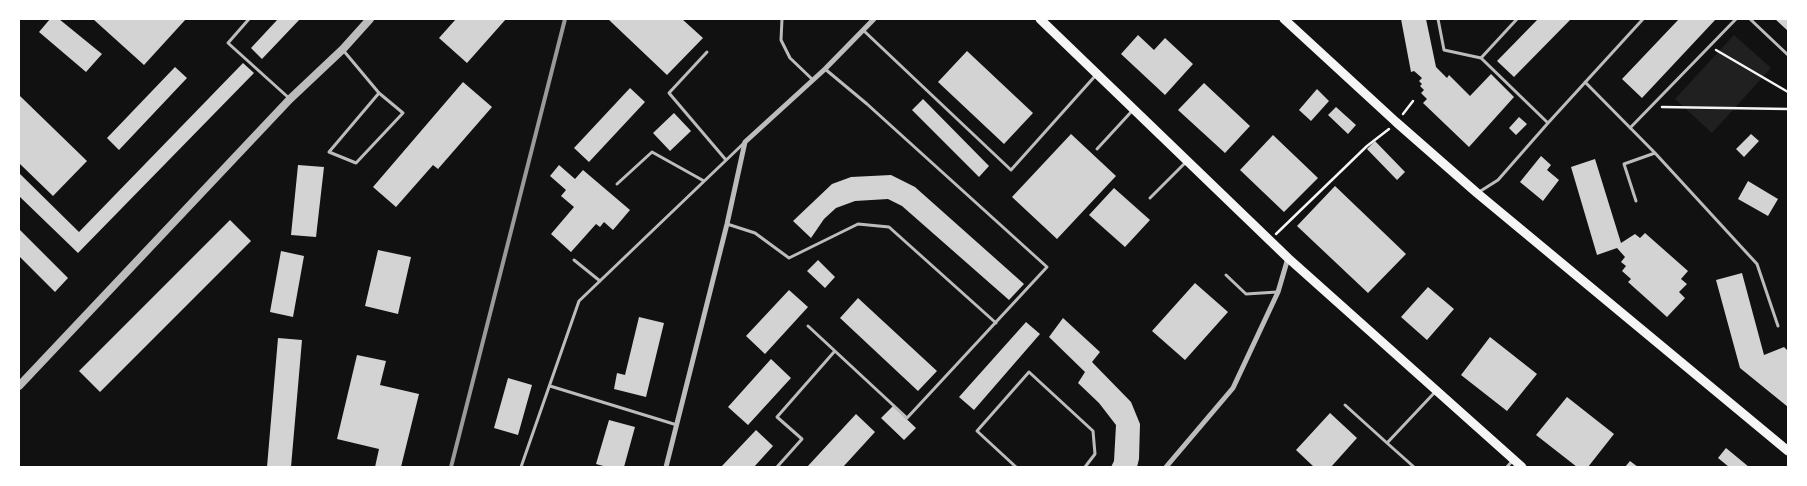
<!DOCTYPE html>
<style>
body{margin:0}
#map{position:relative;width:1807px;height:486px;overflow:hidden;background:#111;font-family:"Playfair Display",serif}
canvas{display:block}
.frame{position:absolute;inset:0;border:20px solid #fff;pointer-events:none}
</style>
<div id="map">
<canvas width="1807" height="486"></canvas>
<div class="frame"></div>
</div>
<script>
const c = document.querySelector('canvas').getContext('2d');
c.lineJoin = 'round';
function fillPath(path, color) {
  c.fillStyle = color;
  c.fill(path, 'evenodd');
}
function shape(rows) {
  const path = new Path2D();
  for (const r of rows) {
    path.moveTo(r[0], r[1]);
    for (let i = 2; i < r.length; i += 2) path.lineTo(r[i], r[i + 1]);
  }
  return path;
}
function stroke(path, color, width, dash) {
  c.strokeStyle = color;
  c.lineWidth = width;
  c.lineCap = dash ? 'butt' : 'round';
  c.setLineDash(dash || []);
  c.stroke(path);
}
fillPath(shape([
 [1734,35,1771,68,1712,133,1675,99]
]), '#202020');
fillPath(shape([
 [50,19,59,19,102,54,86,72,39,32],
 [93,19,186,19,144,65],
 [278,19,300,19,262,59,251,48],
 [456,19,506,19,467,63,439,38],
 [608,19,682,19,703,38,667,75],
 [1401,19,1426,19,1436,67,1447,78,1449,75,1470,96,1491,74,1514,97,1469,147,1423,103,1427,99,1421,93,1424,90,1420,86,1422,84,1419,81,1422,78,1414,71,1411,72],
 [1538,19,1571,19,1514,77,1497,61],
 [1679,19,1716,19,1642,98,1622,79],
 [1775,19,1788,19,1788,31],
 [1138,35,1154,50,1165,38,1193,64,1165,95,1121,54],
 [967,51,1033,113,1004,144,938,82],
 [243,63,254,73,78,253,19,196,19,173,79,232],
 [175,67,187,78,119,150,107,138],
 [463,82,492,107,438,169,433,165,396,207,373,187],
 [1204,83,1250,126,1225,153,1178,110],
 [630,88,645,102,589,162,574,148],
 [1317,89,1329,101,1311,121,1299,110],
 [19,95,87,161,53,196,19,163],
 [923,99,989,166,979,177,912,110],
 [1336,107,1356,125,1348,134,1328,115],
 [674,113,691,131,670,151,653,133],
 [1519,117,1527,124,1516,135,1509,128],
 [1071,134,1116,176,1057,239,1012,197],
 [1751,134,1759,141,1744,157,1736,149],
 [1273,135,1318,178,1284,212,1240,170],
 [1375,141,1405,172,1397,180,1367,149],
 [1541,156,1551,165,1547,170,1559,180,1543,201,1520,182],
 [1595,159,1621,243,1635,234,1640,238,1645,233,1688,271,1681,279,1687,284,1679,292,1685,298,1667,317,1628,282,1631,279,1622,271,1626,266,1621,262,1625,257,1617,248,1597,255,1571,167],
 [298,165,324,167,316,237,291,235],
 [559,165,575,179,583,170,630,210,613,230,604,222,600,227,596,224,571,252,551,234,574,207,561,196,566,190,550,176],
 [891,175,915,187,1024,284,1009,300,902,206,888,199,855,201,836,208,824,219,811,238,793,221,832,184,851,177],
 [1748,181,1778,199,1768,216,1738,199],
 [1335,186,1406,254,1368,293,1297,226],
 [1114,188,1150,220,1125,247,1089,215],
 [230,220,251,241,100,392,79,371],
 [19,229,68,278,55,292,19,256],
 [378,250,411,257,398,314,365,306],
 [281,251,304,256,293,317,270,312],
 [818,260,835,277,825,288,807,271],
 [1742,273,1764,355,1784,347,1788,351,1788,407,1740,368,1716,280],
 [1195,283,1228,312,1185,360,1152,331],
 [1428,287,1454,309,1427,340,1401,317],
 [789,290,808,307,765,354,746,336],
 [858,298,937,371,918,391,840,318],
 [639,317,664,323,646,397,614,389,617,373,625,375],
 [1063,318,1100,352,1092,362,1131,402,1140,424,1139,459,1137,467,1111,467,1114,461,1116,425,1099,403,1078,383,1085,372,1049,337],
 [1026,322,1040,334,974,410,959,397],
 [1490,337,1537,374,1507,411,1461,375],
 [278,338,302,340,291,467,267,467],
 [357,355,386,361,380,385,419,394,401,467,375,467,379,449,337,439],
 [771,359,791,378,748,425,728,407],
 [508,378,532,385,518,435,494,428],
 [1567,397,1614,434,1588,467,1577,467,1536,435],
 [893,406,916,428,904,440,881,418],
 [1330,413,1357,438,1331,467,1314,467,1296,450],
 [856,414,875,432,843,467,807,467],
 [609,420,635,427,624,467,607,467,596,464],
 [756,430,773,446,754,467,721,467],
 [1726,448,1749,467,1729,467,1718,458],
 [1630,461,1638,467,1625,467]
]), '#d3d3d3');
stroke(shape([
 [1716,50,1788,92],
 [1662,107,1788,109],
 [1403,114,1413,101],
 [1276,234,1367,146,1389,129]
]), '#f5f5f5', 2.5);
stroke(shape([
 [249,19,228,43,290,99],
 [782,19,781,40,790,58,813,80],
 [1438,19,1444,50,1481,58,1548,123],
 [1750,19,1788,55],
 [863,30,1011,170,1096,75],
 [343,50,379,93,403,113,356,163,329,152,379,93],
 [707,52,669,93,726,160],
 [1481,58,1517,19],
 [1585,82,1655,153,1757,264,1778,326],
 [1630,128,1736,19],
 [1097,149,1132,111],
 [617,184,652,152,704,181],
 [1479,192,1498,180,1548,123,1643,19],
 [1150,198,1187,161],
 [1636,201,1624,164,1655,153],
 [727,224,755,233,789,258,858,224,889,227,996,323],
 [574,260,600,281],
 [1226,275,1246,294,1277,292],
 [808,326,907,418,1047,267,867,104,825,69],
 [550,386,677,425],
 [1345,405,1387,443],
 [521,467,579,301,744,143],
 [777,467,802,439,777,417,834,352],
 [1016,467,977,431,1029,372,1093,431,1095,454,1085,467],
 [1414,467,1387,443,1436,391],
 [1507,467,1513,460]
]), '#bcbcbc', 3);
stroke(shape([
 [666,467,727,224,745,142,825,69,874,19],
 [1166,467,1233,388,1278,292,1288,258]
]), '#bcbcbc', 5);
stroke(shape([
 [19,386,290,99,343,49,370,19]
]), '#bcbcbc', 8);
stroke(shape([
 [1040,19,1288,258,1522,467],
 [1284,19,1396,122,1477,193,1788,451]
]), '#f5f5f5', 9);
stroke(shape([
 [451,467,565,19]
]), '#9a9a9a', 4);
</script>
